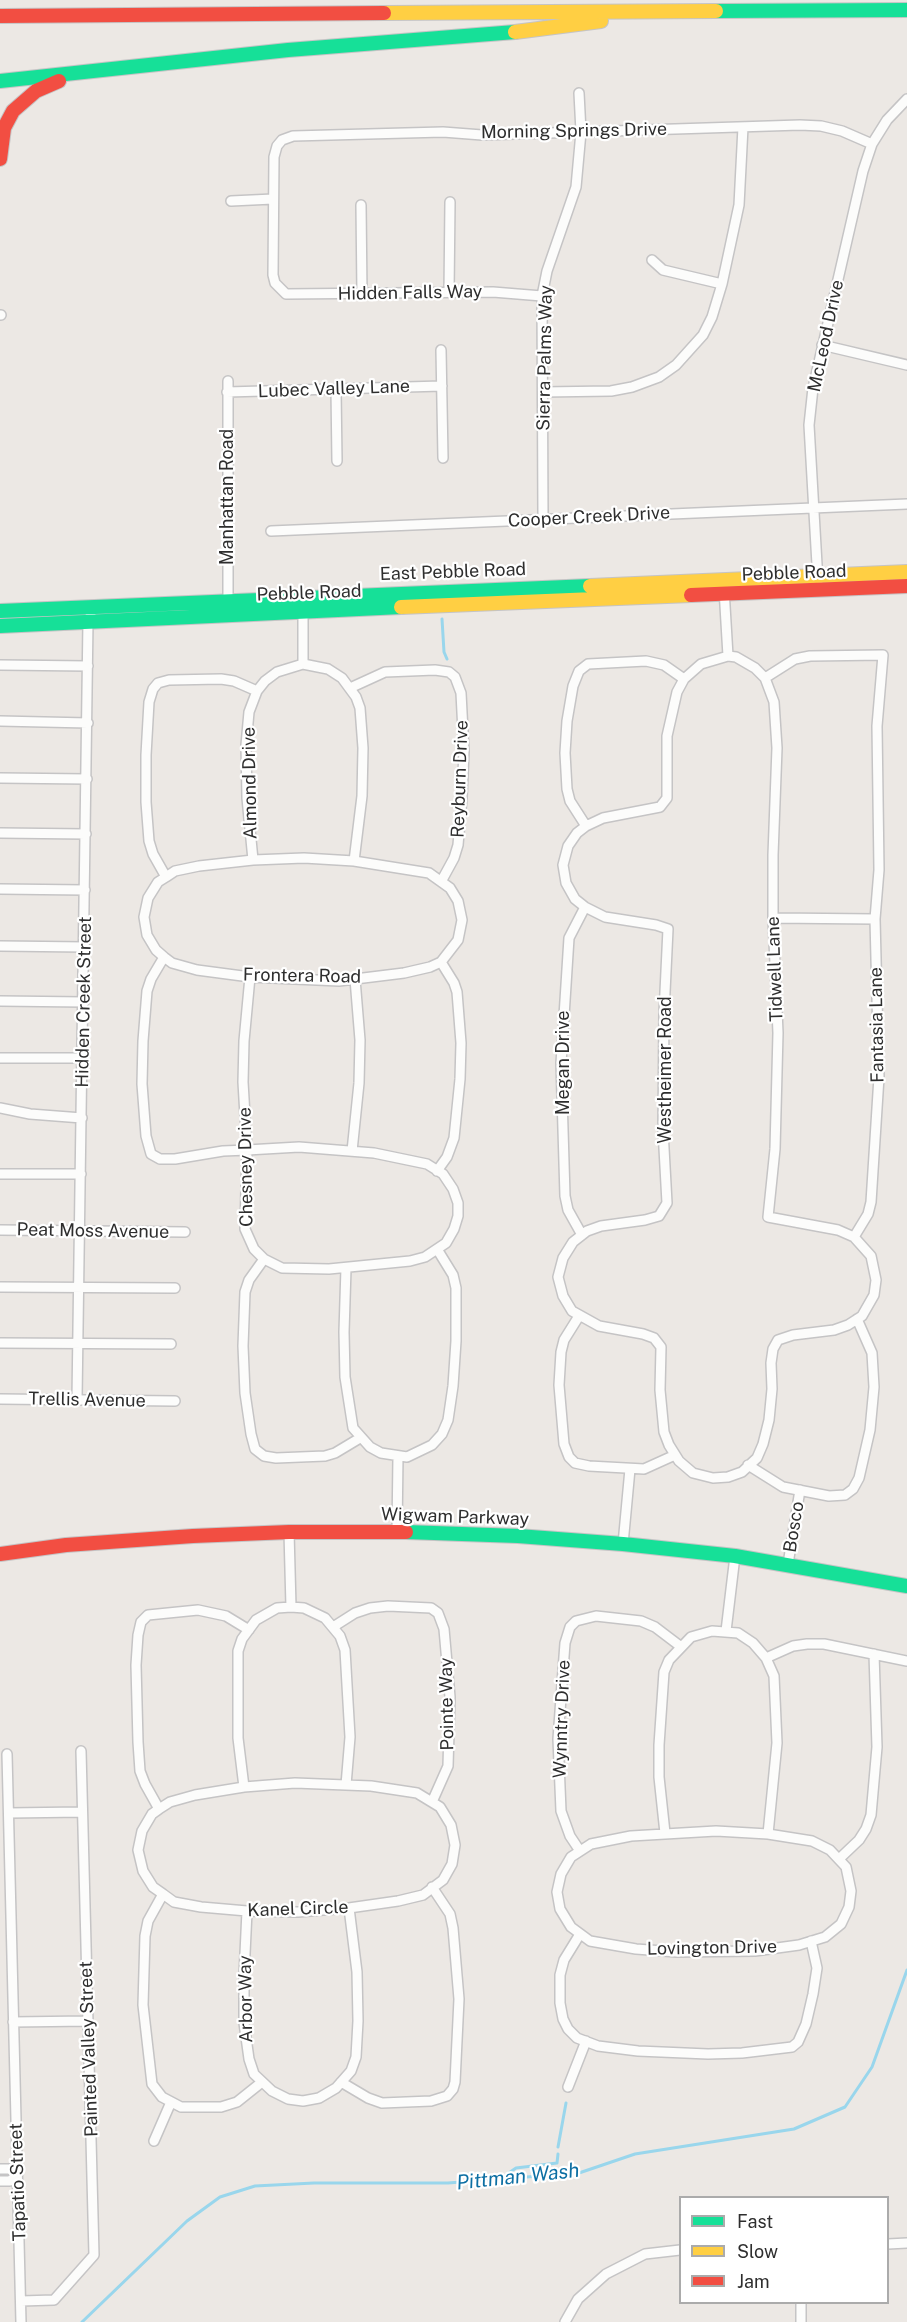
<!DOCTYPE html>
<style>
body{margin:0}
#map{position:relative;width:907px;height:2322px;overflow:hidden;background:#ece8e4;font-family:"Public Sans",sans-serif}
canvas{display:block}
.legend{position:absolute;left:679px;top:2196px;width:210px;height:108px;box-sizing:border-box;background:#fff;border:2px solid #ababab;margin:0;padding:8px 10px;list-style:none;font-size:18px;color:#2e2e2e}
.legend li{display:flex;align-items:center;gap:12px;height:30px}
.legend b{width:30px;border:2px solid #ababab}
</style>
<div id="map">
<canvas width="907" height="2322"></canvas>
<ul class="legend">
<li><b style="height:8px;background:#16e098"></b>Fast</li>
<li><b style="height:8px;background:#ffcf43"></b>Slow</li>
<li><b style="height:8px;background:#f24e42"></b>Jam</li>
</ul>
</div>
<script>
const c = document.querySelector('canvas').getContext('2d');
c.lineJoin = 'round';
function shape(rows) {
  const path = new Path2D();
  for (const r of rows) {
    path.moveTo(r[0], r[1]);
    for (let i = 2; i < r.length; i += 2) path.lineTo(r[i], r[i + 1]);
  }
  return path;
}
function stroke(path, color, width, dash) {
  c.strokeStyle = color;
  c.lineWidth = width;
  c.lineCap = dash ? 'butt' : 'round';
  c.setLineDash(dash || []);
  c.stroke(path);
}
function label(font, color, halo, rows, align = 'center') {
  c.font = font + ' "Public Sans",sans-serif';
  c.lineWidth = 4.5;
  c.setLineDash([]);
  c.textBaseline = 'middle';
  c.strokeStyle = halo;
  c.fillStyle = color;
  for (const [text, x, y, turn = 0] of rows) {
    c.save();
    c.translate(x, y);
    c.rotate((+turn || 0) * Math.PI / 180);
    c.textAlign = isNaN(turn) ? turn : align;
    if (halo) c.strokeText(text, 0, 0);
    c.fillText(text, 0, 0);
    c.restore();
  }
}
stroke(shape([
 [442,619,444,652,447,659],
 [558,2147,566,2103],
 [500,2179,516,2168,557,2163,558,2154],
 [82,2322,187,2221,220,2197,255,2186,314,2183,448,2183,579,2173,635,2154,794,2129,845,2107,872,2067,907,1970]
]), '#99d6ec', 3);
const street = shape([
 [231,201,273,199],
 [361,205,362,294],
 [652,260,663,270,722,284],
 [449,292,450,202],
 [542,296,493,292,286,294,275,283,273,275,274,157,277,146,282,140,293,136,443,132,482,135,581,132,800,125,821,126,842,131,872,144],
 [0,315,1,315],
 [822,345,907,365],
 [441,350,443,458],
 [336,390,337,461],
 [227,392,442,386],
 [543,392,611,391,632,387,659,377,676,365,703,335,712,317,722,284,739,205,743,127],
 [543,519,542,296,547,271,576,187,581,132,579,93],
 [271,531,907,504],
 [818,582,809,425,813,388,863,171,872,144,887,120,907,99],
 [724,589,728,656],
 [228,606,228,381],
 [303,607,303,664],
 [728,656,736,657,755,668,765,678,774,702,777,748,773,855,773,918,778,1033,775,1149,768,1217,838,1230,854,1237,871,1256,876,1280,874,1295,862,1316,848,1325,834,1330,793,1335,778,1340,773,1349,771,1363,772,1389,769,1420,763,1444,757,1458,742,1472,728,1477,713,1478,693,1473,679,1461,669,1445,664,1432,660,1390,661,1347,654,1338,643,1334,599,1326,572,1311,563,1296,558,1277,563,1258,573,1242,587,1231,601,1226,645,1220,659,1216,667,1203,663,1130,664,1013,668,929,656,925,605,917,585,907,575,899,566,883,563,865,568,846,577,833,586,826,603,818,660,807,667,798,667,736,677,692,684,679,701,664,728,656],
 [0,665,88,666],
 [765,678,795,659,810,656,883,655,877,726,879,870,875,919,879,1077,871,1202,868,1214,854,1237],
 [350,688,385,672,435,670,449,672,455,677,461,693,464,751,462,798,458,845,454,858,442,880],
 [0,721,88,723],
 [0,778,87,779],
 [586,826,570,801,567,789,565,753,567,721,573,686,579,671,588,664,646,661,664,665,684,679],
 [0,833,86,834],
 [253,860,247,798,246,745,249,712,257,691,265,681,277,672,303,664,328,669,342,678,356,697,360,708,363,748,362,796,354,861],
 [0,889,85,890],
 [773,918,875,919],
 [0,946,85,947],
 [164,957,172,963,197,970,250,977,339,981,404,973,430,967,441,962,458,940,462,920,458,901,450,888,429,873,354,861,304,858,253,860,199,866,175,871,166,877],
 [250,977,244,1041,243,1082,247,1150,245,1229,254,1249,264,1259,282,1268,329,1269,410,1261,425,1257,446,1243,454,1229,458,1216,458,1203,453,1189,443,1174,427,1164,374,1153,299,1147,247,1150,223,1151,175,1159,160,1159,151,1154,146,1136,142,1084,143,1041,147,991,151,979,164,957,156,950,147,935,144,917,148,898,158,882,166,877,153,854,149,841,146,802,146,755,149,702,153,689,158,683,169,680,221,679,234,681,257,691],
 [0,1001,84,1002],
 [0,1058,83,1058],
 [0,1108,30,1114,82,1118],
 [352,1151,359,1083,360,1040,355,979],
 [437,1171,447,1157,454,1138,460,1079,461,1043,457,992,454,983,441,962],
 [0,1174,81,1174],
 [0,1230,185,1232],
 [582,1235,568,1210,565,1196,561,1063,569,938,585,907],
 [264,1259,249,1280,245,1292,243,1346,245,1393,251,1434,255,1449,264,1456,276,1458,325,1456,335,1453,360,1438],
 [346,1268,344,1332,345,1377,353,1428,370,1447,381,1453,407,1457,432,1445,442,1434,448,1420,453,1386,456,1341,456,1288,453,1275,437,1249],
 [0,1287,175,1288],
 [579,1316,564,1340,561,1352,559,1385,564,1444,569,1457,575,1463,589,1466,644,1469,675,1455],
 [0,1343,171,1344],
 [0,1399,175,1401],
 [77,1400,88,621,94,606],
 [748,1465,783,1487,829,1496,845,1495,853,1489,859,1478,870,1430,874,1387,872,1353,857,1319],
 [289,1532,291,1607],
 [397,1532,398,1456],
 [623,1544,630,1469],
 [788,1564,800,1490],
 [333,1627,355,1613,370,1608,388,1606,431,1608,438,1613,444,1629,450,1697,448,1766,432,1802],
 [249,1630,226,1616,198,1610,148,1615,141,1622,138,1635,136,1665,138,1742,140,1771,145,1784,159,1809,152,1814,142,1831,138,1850,143,1871,153,1887,163,1894,148,1921,145,1936,143,2005,152,2084,162,2097,181,2107,221,2107,237,2102,262,2082],
 [726,1631,735,1556],
 [766,1658,793,1646,807,1644,824,1644,907,1661],
 [7,1754,21,2322],
 [244,1787,238,1738,238,1651,242,1639,256,1620,277,1608,291,1607,304,1608,325,1618,340,1636,345,1650,350,1737,346,1785],
 [159,1809,170,1802,195,1795,244,1787,295,1783,371,1786,417,1793,440,1807,451,1825,455,1845,452,1864,443,1880,423,1895,398,1901,349,1908,298,1912,247,1911,201,1907,174,1902,163,1894],
 [9,1813,82,1812],
 [716,1831,768,1834,812,1841,830,1850,846,1867,851,1891,849,1907,841,1924,825,1937,799,1945,755,1951,676,1952,636,1949,590,1941,571,1927,560,1909,557,1892,561,1874,571,1857,591,1844,631,1836,716,1831],
 [665,1833,659,1777,659,1745,664,1672,669,1660,691,1637,712,1631,738,1633,753,1643,766,1658,774,1676,777,1743,768,1834],
 [580,1851,570,1836,561,1811,558,1739,565,1643,570,1627,576,1621,596,1616,641,1621,655,1627,680,1646],
 [839,1859,859,1840,866,1829,871,1815,877,1747,874,1654],
 [247,1911,244,1975,244,2023,249,2059,254,2074,272,2091,288,2099,303,2101,319,2098,336,2088,351,2071,356,2057,358,2021,357,1972,349,1908],
 [580,1934,564,1960,560,1975,560,2003,563,2019,568,2029,577,2038,598,2046,638,2051,708,2054,742,2053,792,2047,798,2042,806,2024,813,1994,817,1968,811,1941],
 [13,2022,88,2021],
 [341,2082,368,2098,382,2103,431,2101,447,2096,453,2089,455,2082,459,1999,453,1928,450,1914,432,1887],
 [568,2087,586,2041],
 [154,2141,171,2102],
 [0,2169,10,2169,17,2175,10,2181,0,2181],
 [888,2244,907,2243],
 [21,2301,54,2300,94,2255,81,1751],
 [801,2302,801,2322],
 [565,2322,578,2299,606,2274,645,2254,680,2250]
]);
const fast = shape([
 [716,11,907,10],
 [0,81,288,50,515,32],
 [0,611,590,586],
 [0,626,401,607],
 [406,1532,518,1536,623,1544,735,1556,907,1586]
]);
const slow = shape([
 [384,13,716,11],
 [515,32,601,21],
 [590,586,907,572],
 [401,607,691,595]
]);
const jam = shape([
 [0,16,384,13],
 [0,159,4,128,13,111,36,91,59,81],
 [691,595,907,586],
 [0,1554,66,1545,193,1536,289,1532,406,1532]
]);
stroke(street, '#c5c4c5', 12);
stroke(fast, '#c5c4c5', 16);
stroke(slow, '#c5c4c5', 16);
stroke(jam, '#c5c4c5', 16);
stroke(street, '#fcfcfb', 9);
stroke(fast, '#16e098', 14);
stroke(slow, '#ffcf43', 14);
stroke(jam, '#f24e42', 14);
label('18px', '#2e2e2e', '#fff', [
 ["Morning Springs Drive",574,131,-1],
 ["Hidden Falls Way",410,293,-1],
 ["McLeod Drive",826,336,-78],
 ["Sierra Palms Way",545,358,-89],
 ["Lubec Valley Lane",334,389,-2],
 ["Manhattan Road",227,497,-90],
 ["Cooper Creek Drive",589,517,-3],
 ["East Pebble Road",453,572,-2],
 ["Pebble Road",794,573,-2],
 ["Pebble Road",309,593,-2],
 ["Reyburn Drive",460,779,-88],
 ["Almond Drive",250,783,-91],
 ["Tidwell Lane",775,969,-92],
 ["Frontera Road",302,976,1],
 ["Hidden Creek Street",84,1002,-89],
 ["Fantasia Lane",877,1025,-91],
 ["Megan Drive",563,1063,-90],
 ["Westheimer Road",665,1070,-90],
 ["Chesney Drive",246,1167,-91],
 ["Peat Moss Avenue",93,1231,1],
 ["Trellis Avenue",87,1400,1],
 ["Wigwam Parkway",455,1517,2],
 ["Bosco",794,1527,-81],
 ["Pointe Way",447,1704,-91],
 ["Wynntry Drive",562,1719,-88],
 ["Kanel Circle",298,1909,-2],
 ["Lovington Drive",712,1948,-1],
 ["Arbor Way",246,1999,-91],
 ["Painted Valley Street",89,2049,-92],
 ["Tapatio Street",18,2182,-92]
]);
label('italic 20px', '#0d6fa3', '#fff', [
 ["Pittman Wash",518,2177,-6]
]);
</script>
